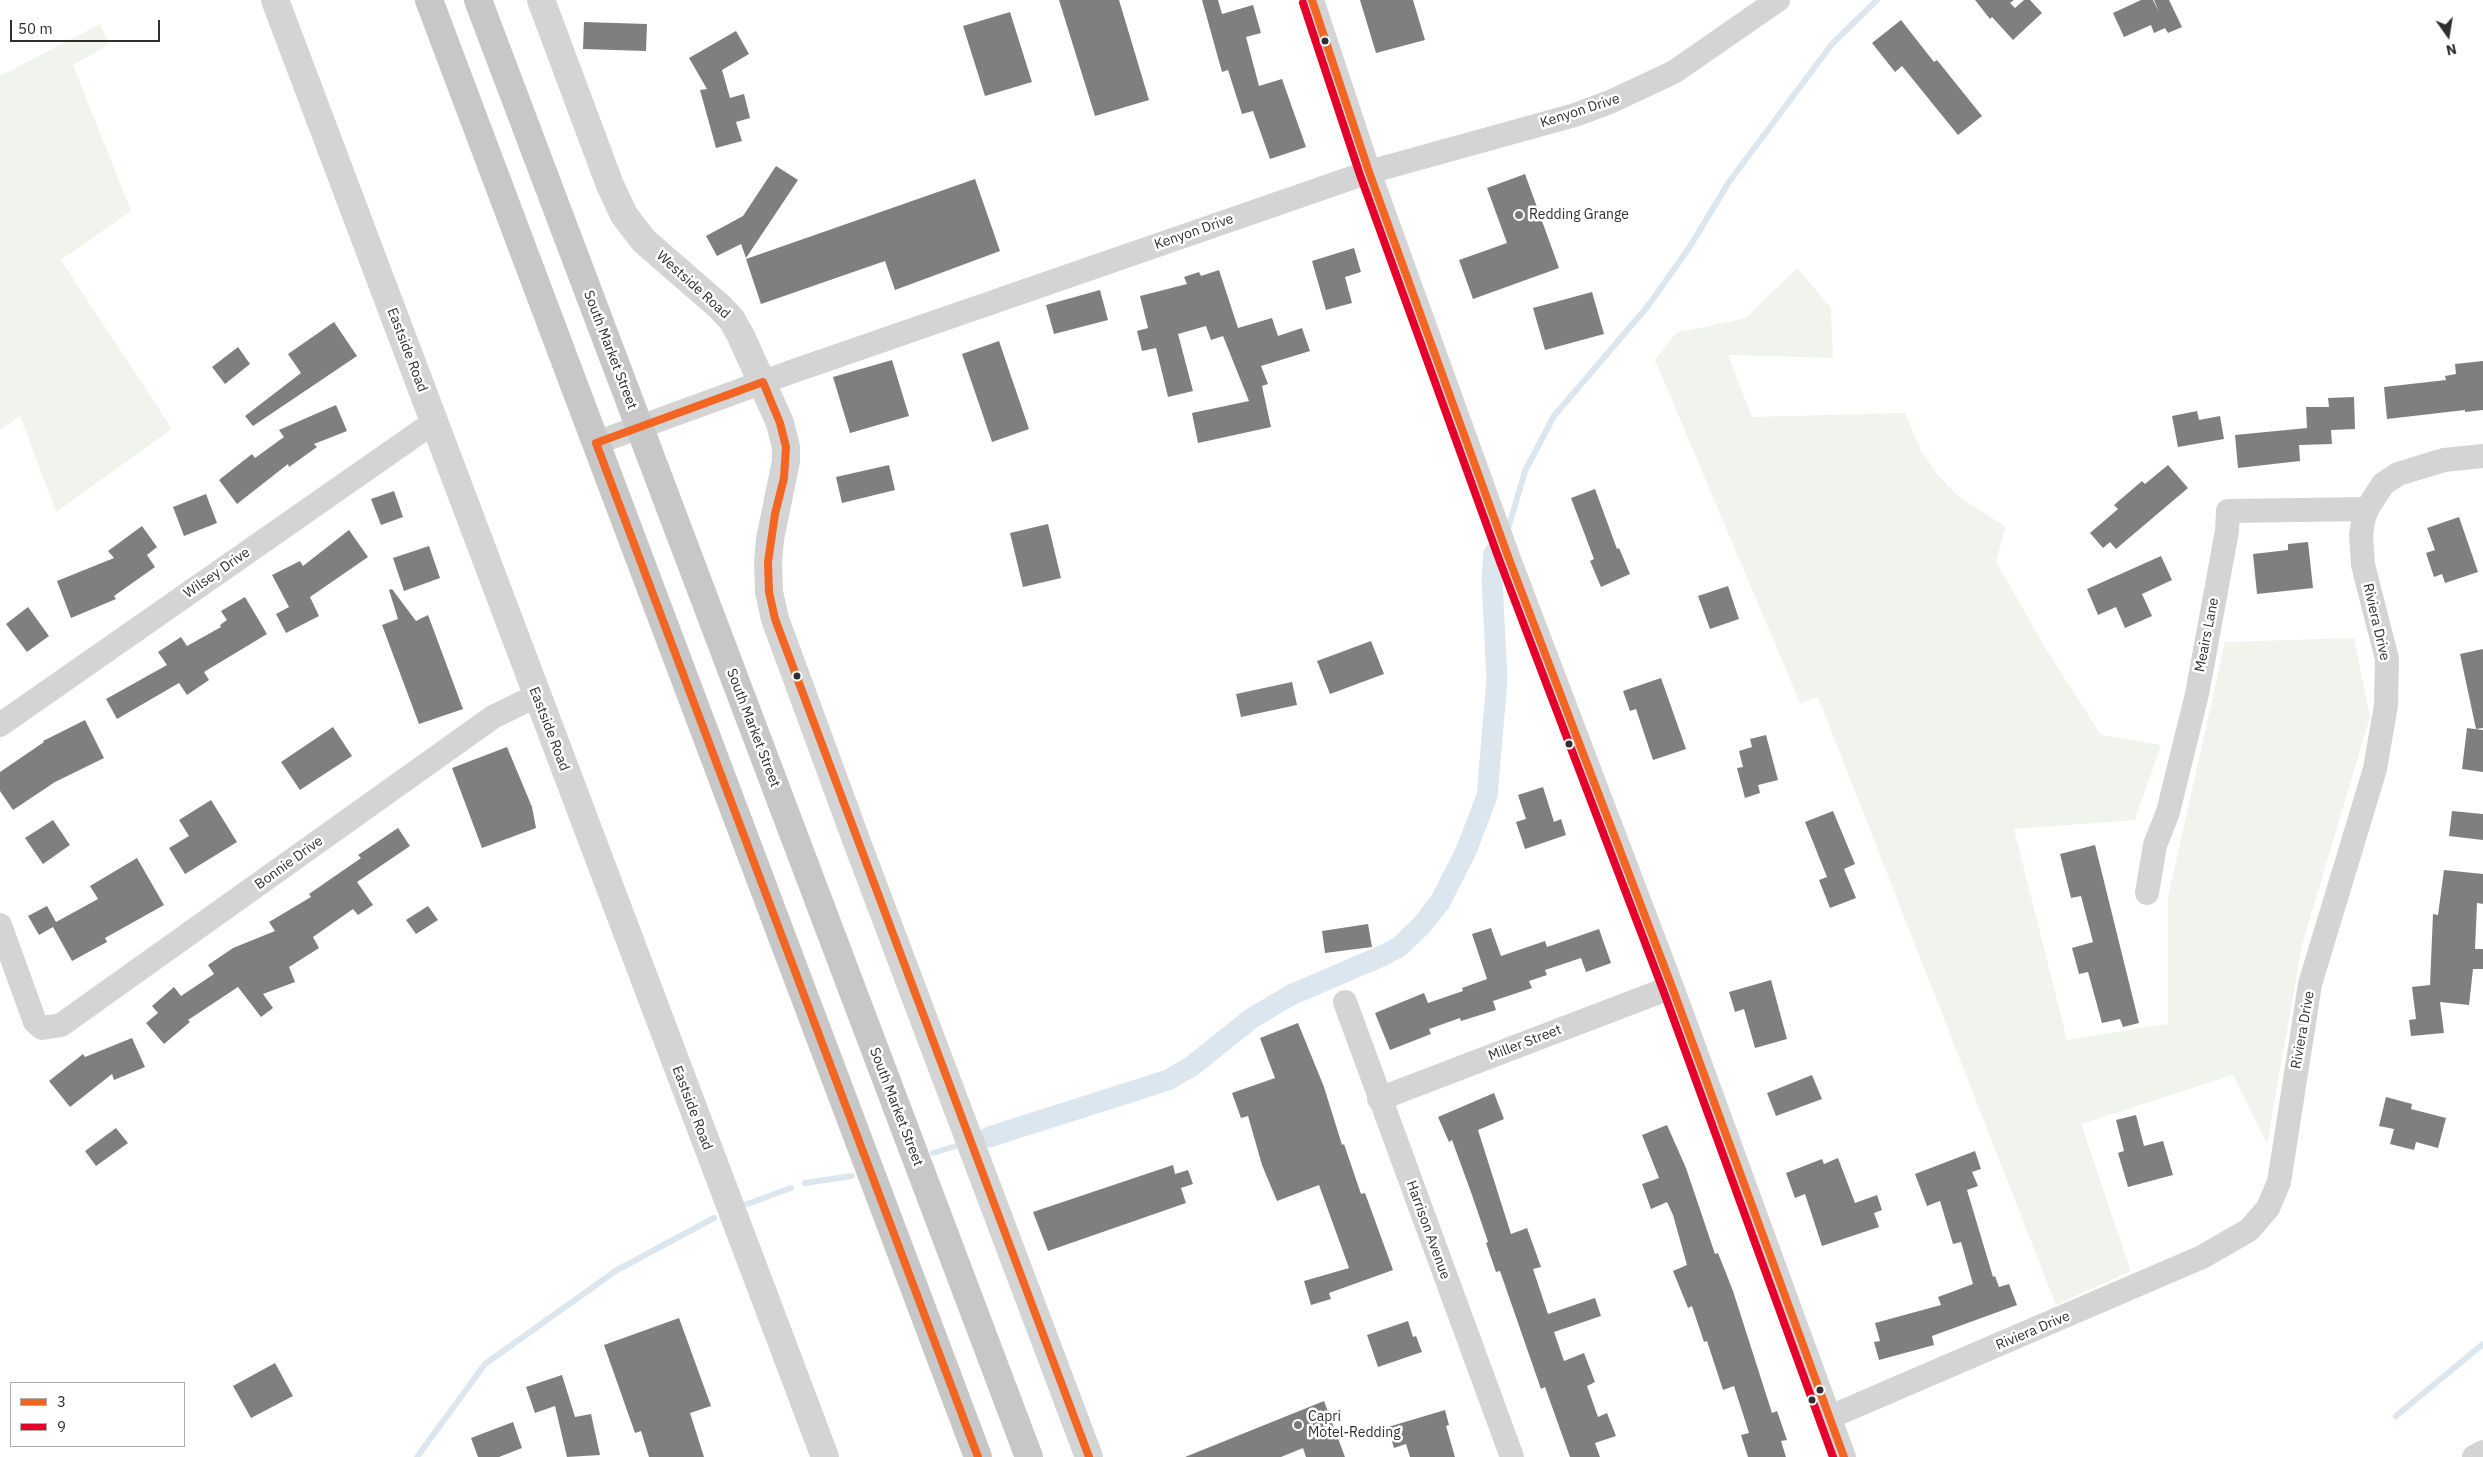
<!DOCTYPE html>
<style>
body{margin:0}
#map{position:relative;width:2483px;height:1457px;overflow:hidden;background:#fff;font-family:"IBM Plex Sans",sans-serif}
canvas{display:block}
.legend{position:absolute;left:10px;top:1382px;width:175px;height:65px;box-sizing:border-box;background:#fff;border:1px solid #acacac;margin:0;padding:6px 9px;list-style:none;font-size:15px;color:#2f2f2f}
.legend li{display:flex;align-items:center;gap:10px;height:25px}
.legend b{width:25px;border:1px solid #acacac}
.north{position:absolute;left:2423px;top:10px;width:50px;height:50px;-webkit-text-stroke:4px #fff;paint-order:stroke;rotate:167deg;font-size:14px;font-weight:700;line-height:20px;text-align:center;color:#2f2f2f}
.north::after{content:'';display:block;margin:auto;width:18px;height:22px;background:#2f2f2f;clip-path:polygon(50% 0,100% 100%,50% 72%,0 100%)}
.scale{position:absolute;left:10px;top:20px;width:150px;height:22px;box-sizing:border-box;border:2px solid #2f2f2f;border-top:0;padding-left:6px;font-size:15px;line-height:18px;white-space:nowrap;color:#2f2f2f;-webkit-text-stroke:4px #fff;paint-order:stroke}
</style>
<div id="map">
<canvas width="2483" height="1457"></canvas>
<ul class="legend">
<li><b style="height:6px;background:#f26522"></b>3</li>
<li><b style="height:6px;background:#e4002b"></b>9</li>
</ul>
<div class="north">N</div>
<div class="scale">50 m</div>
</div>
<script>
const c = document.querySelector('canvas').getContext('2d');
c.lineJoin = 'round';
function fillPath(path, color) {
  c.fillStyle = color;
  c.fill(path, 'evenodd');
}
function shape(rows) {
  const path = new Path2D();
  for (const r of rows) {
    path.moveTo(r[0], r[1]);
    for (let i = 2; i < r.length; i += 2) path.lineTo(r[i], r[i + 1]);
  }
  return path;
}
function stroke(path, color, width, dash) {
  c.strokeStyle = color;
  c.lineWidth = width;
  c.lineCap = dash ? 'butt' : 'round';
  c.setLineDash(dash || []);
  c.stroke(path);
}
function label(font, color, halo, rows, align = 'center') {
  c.font = font + ' "IBM Plex Sans",sans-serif';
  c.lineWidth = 5;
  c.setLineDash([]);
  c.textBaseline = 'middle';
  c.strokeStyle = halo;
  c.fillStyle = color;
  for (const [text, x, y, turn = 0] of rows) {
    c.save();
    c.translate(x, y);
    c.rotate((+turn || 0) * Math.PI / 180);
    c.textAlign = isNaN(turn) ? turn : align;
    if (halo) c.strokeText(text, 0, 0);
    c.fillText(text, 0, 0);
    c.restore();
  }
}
fillPath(shape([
 [100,24,109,45,73,65,131,211,61,260,172,429,56,512,20,416,0,430,0,76],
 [1797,268,1831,308,1833,358,1728,355,1752,417,1905,413,1921,451,1938,475,1958,496,2006,527,1996,561,2044,646,2101,735,2161,745,2135,820,2014,829,2067,1040,2168,1024,2168,897,2225,642,2354,638,2370,717,2302,945,2267,1144,2233,1075,2081,1124,2131,1271,2056,1305,1818,697,1800,703,1655,360,1676,333,1746,318]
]), '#f0f4ed');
stroke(shape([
 [1509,526,1525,471,1554,416,1648,306,1689,248,1729,182,1832,44,1877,0],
 [933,1153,956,1146],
 [805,1183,852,1176],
 [747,1204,791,1188],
 [2396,1416,2483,1344],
 [417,1457,485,1364,617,1270,714,1218]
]), '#dce6ef', 6);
stroke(shape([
 [989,1137,1168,1080,1192,1066,1252,1018,1291,995,1384,955,1399,947,1421,926,1440,902,1466,851,1487,796,1497,680,1492,579,1494,553]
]), '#dce6ef', 21);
fillPath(shape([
 [1059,0,1119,0,1149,100,1095,116],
 [1202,0,1218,0,1222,14,1253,5,1261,33,1246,37,1259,86,1282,79,1306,147,1270,159,1253,111,1242,114,1228,70,1222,72],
 [1360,0,1413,0,1425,40,1376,53],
 [1975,0,2014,0,2010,3,2015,8,2024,0,2030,0,2042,13,2013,40,1992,17,1990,19],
 [2141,0,2153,0,2159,12,2154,0,2169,0,2182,27,2168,33,2165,28,2154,33,2151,25,2124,37,2113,13],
 [1010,12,1032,82,985,96,963,26],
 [1901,20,1934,62,1937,60,1982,116,1958,135,1902,66,1895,72,1872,43],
 [584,22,647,24,646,51,583,49],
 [736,31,749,54,722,70,730,98,744,94,750,118,736,122,742,141,716,148,700,90,707,89,689,58],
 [776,166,798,180,746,258,741,244,717,256,706,236,743,216],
 [1525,174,1559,268,1473,299,1459,260,1507,243,1487,188],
 [975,179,1000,251,895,290,885,261,761,304,746,259],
 [1354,248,1361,272,1345,277,1352,303,1326,310,1312,261],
 [1219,270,1238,328,1272,318,1278,336,1302,328,1310,351,1261,366,1268,384,1262,386,1271,427,1198,443,1192,413,1249,401,1223,336,1211,340,1206,326,1178,334,1193,391,1168,397,1156,348,1142,351,1137,331,1148,328,1140,296,1187,284,1184,277,1199,272,1201,276],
 [1100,290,1108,320,1054,334,1046,305],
 [1592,292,1604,334,1545,350,1533,308],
 [334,322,357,356,253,426,245,416,301,373,288,354],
 [999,341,1029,429,992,442,962,354],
 [238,347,250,364,225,384,212,367],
 [892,360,909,416,850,433,833,377],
 [2483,361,2483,410,2465,412,2465,410,2387,419,2384,387,2446,380,2445,376,2456,374,2455,364],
 [2354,397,2355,429,2331,430,2332,444,2299,445,2300,461,2238,468,2235,435,2307,428,2306,407,2329,407,2328,398],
 [336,405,347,431,314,444,317,447,289,467,288,464,237,504,219,480,252,454,255,458,284,437,279,430],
 [2197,411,2199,420,2220,416,2224,439,2178,447,2172,416],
 [889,465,895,490,842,503,836,477],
 [2168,465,2188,488,2116,549,2110,542,2103,548,2090,533,2118,509,2114,505,2142,481,2145,484],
 [1595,489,1617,549,1619,548,1630,574,1601,587,1590,561,1594,559,1571,498],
 [394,491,403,517,381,525,371,499],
 [206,494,217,523,184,536,173,507],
 [2459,517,2478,572,2445,583,2442,574,2434,577,2426,553,2435,550,2427,528],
 [1048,524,1061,578,1023,587,1010,533],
 [142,526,157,547,147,555,155,567,114,596,116,599,71,618,57,581,114,558,108,551],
 [349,530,368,557,310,597,319,616,286,633,276,614,289,607,272,575,300,561,303,566],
 [2308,542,2313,588,2257,594,2253,554,2288,550,2288,544],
 [429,546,440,578,404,591,393,558],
 [2161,556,2172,580,2142,594,2152,616,2125,628,2116,607,2098,615,2087,589],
 [1728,586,1739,619,1710,629,1698,596],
 [392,589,416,621,428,615,463,709,419,724,382,625,398,619,389,590],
 [245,597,267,634,204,672,209,680,187,695,179,683,117,719,106,699,167,665,158,652,181,637,187,646,221,627,220,625,227,620,221,611],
 [28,607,49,636,27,652,6,624],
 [1371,641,1384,674,1330,694,1317,661],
 [2483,649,2483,728,2476,729,2460,654],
 [1661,678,1686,749,1653,760,1636,709,1630,711,1623,691],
 [1292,682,1297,705,1241,717,1236,694],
 [85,720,104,758,55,782,13,810,0,791,0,772,44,742,43,741],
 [333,727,352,756,300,790,281,762],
 [2467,728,2483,730,2483,772,2462,769],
 [1766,735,1778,780,1758,785,1760,793,1745,798,1737,768,1743,767,1739,751,1752,747,1750,739],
 [507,747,532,807,536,828,482,848,452,768],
 [1543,787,1554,822,1561,819,1566,835,1525,849,1516,822,1526,819,1518,795],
 [211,800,237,842,185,874,169,848,189,836,179,820],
 [1833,811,1855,864,1844,869,1856,898,1830,908,1819,880,1827,877,1805,822],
 [2452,811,2483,814,2483,840,2449,836],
 [53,820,70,845,43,864,25,838],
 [398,828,410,846,357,882,373,905,358,915,353,909,313,937,319,948,289,967,295,982,263,994,273,1008,261,1017,238,987,188,1020,190,1022,164,1044,146,1023,158,1013,152,1006,174,987,181,996,214,974,208,965,233,948,275,931,269,922,311,897,309,894,361,858,358,855],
 [2095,845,2139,1023,2123,1027,2120,1019,2102,1023,2088,972,2079,974,2072,948,2093,942,2081,896,2071,898,2060,854],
 [137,858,164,905,105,938,107,942,72,961,53,927,39,935,28,916,47,906,56,922,98,899,90,886],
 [2444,870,2483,874,2483,904,2477,903,2475,949,2483,949,2483,969,2473,969,2469,1005,2440,1002,2444,1033,2411,1036,2409,1020,2416,1019,2412,987,2430,985,2433,914,2438,915],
 [428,906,438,920,416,934,406,920],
 [1368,924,1372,947,1325,953,1322,931],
 [1491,928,1501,956,1545,941,1547,947,1599,929,1611,963,1586,972,1581,958,1545,970,1547,975,1529,981,1532,988,1493,1001,1496,1010,1461,1021,1460,1018,1429,1029,1431,1034,1390,1050,1375,1013,1424,993,1428,1003,1463,991,1462,988,1487,979,1472,934],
 [1771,980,1787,1039,1755,1048,1744,1009,1735,1012,1729,992],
 [1298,1023,1324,1087,1342,1145,1344,1144,1361,1194,1365,1193,1393,1270,1329,1293,1331,1299,1311,1305,1304,1281,1349,1268,1319,1185,1277,1201,1262,1165,1248,1116,1241,1118,1232,1093,1275,1078,1260,1038],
 [132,1038,145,1067,114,1080,112,1074,70,1107,49,1081,83,1054,85,1057],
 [1812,1075,1822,1099,1776,1116,1767,1093],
 [1494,1093,1504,1119,1478,1130,1511,1234,1527,1228,1541,1267,1533,1269,1548,1314,1595,1298,1601,1316,1554,1332,1564,1361,1584,1353,1595,1382,1587,1386,1598,1417,1607,1413,1616,1436,1595,1443,1600,1457,1570,1457,1545,1387,1541,1389,1500,1271,1496,1272,1486,1243,1488,1242,1472,1195,1452,1140,1449,1142,1438,1117],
 [2386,1097,2412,1104,2411,1109,2446,1118,2438,1148,2416,1142,2414,1150,2390,1144,2394,1129,2379,1126],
 [2136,1115,2144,1146,2163,1141,2173,1175,2128,1187,2118,1153,2124,1151,2116,1120],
 [1667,1125,1686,1168,1715,1254,1718,1253,1733,1291,1772,1413,1777,1411,1787,1440,1781,1441,1786,1457,1748,1457,1741,1435,1749,1433,1734,1386,1723,1390,1707,1341,1704,1342,1692,1306,1688,1308,1673,1271,1687,1265,1673,1215,1667,1202,1651,1209,1642,1184,1659,1178,1642,1135],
 [116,1128,128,1143,96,1166,85,1151],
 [1975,1151,1981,1169,1972,1172,1978,1186,1967,1190,1993,1277,1995,1276,1999,1287,2009,1284,2017,1305,1932,1336,1934,1345,1879,1360,1874,1342,1880,1341,1875,1323,1941,1305,1938,1297,1973,1284,1961,1242,1953,1244,1940,1201,1927,1206,1915,1174],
 [1838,1158,1855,1203,1877,1195,1882,1210,1874,1213,1879,1227,1822,1246,1805,1194,1795,1198,1786,1173,1822,1159,1824,1164],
 [1173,1165,1175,1174,1188,1170,1193,1184,1181,1188,1186,1203,1048,1251,1033,1212],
 [679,1318,711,1406,690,1413,704,1457,649,1457,641,1431,635,1433,604,1345],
 [1408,1321,1413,1337,1416,1336,1422,1352,1378,1367,1367,1335],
 [275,1363,293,1396,251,1418,233,1386],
 [562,1375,575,1417,591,1414,600,1455,567,1457,555,1406,535,1413,526,1387],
 [1324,1401,1345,1457,1306,1457,1303,1448,1281,1457,1185,1457],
 [1445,1410,1449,1425,1446,1426,1455,1457,1410,1457,1406,1444,1394,1448,1388,1427],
 [513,1422,522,1448,499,1457,478,1457,471,1438]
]), '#7f7f7f');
stroke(shape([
 [1312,0,1369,172,1509,559,1672,987,1844,1457],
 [596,443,788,373,1369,172,1575,115,1610,102,1674,72,1778,0],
 [0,725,434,422],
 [2147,893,2155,845,2168,812,2197,694,2227,531,2228,511,2367,509],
 [0,925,35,1022,42,1028,61,1025,493,717,536,696],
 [1345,1002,1512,1457],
 [1379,1099,1672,987],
 [1830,1417,2202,1257,2249,1230,2268,1208,2279,1182,2310,984,2375,769,2386,705,2387,659,2363,565,2361,536,2363,521,2367,509,2383,484,2398,474,2444,460,2483,456],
 [2474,1457,2483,1452]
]), '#d4d4d4', 24);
stroke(shape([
 [275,0,825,1457],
 [541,0,610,185,624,215,644,241,720,307,732,320,741,336,780,423,786,447,786,461,770,539,768,562,769,592,775,619,858,845,1089,1457]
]), '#d4d4d4', 28);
stroke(shape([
 [429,0,978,1457],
 [478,0,1029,1457]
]), '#c7c7c7', 28);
stroke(shape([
 [1312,0,1369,172,1509,559,1672,987,1844,1457],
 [978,1457,596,443,763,382,780,423,786,447,784,478,775,514,768,562,769,592,775,619,1089,1457]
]), '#f26522', 8);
stroke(shape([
 [1303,3,1360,175,1500,562,1663,990,1833,1457]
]), '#e4002b', 8);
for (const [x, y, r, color] of [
 [1325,41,4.5,"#2f2f2f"],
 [1519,215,5,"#787878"],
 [797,676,4.5,"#2f2f2f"],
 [1569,744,4.5,"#2f2f2f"],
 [1820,1390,4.5,"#2f2f2f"],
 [1812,1400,4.5,"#2f2f2f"],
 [1298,1425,5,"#787878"]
]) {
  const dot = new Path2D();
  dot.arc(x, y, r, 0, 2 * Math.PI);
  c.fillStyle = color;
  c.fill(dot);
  stroke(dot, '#fff', 2);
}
label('14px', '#2f2f2f', '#fff', [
 ["Kenyon Drive",1580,111,-18],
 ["Kenyon Drive",1194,232,-19],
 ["Westside Road",693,285,42],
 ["Eastside Road",407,350,69],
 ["South Market Street",610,350,69],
 ["Wilsey Drive",217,573,-35],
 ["Riviera Drive",2376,622,77],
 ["Meairs Lane",2207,635,-79],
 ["South Market Street",753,728,69],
 ["Eastside Road",549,729,69],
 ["Bonnie Drive",289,863,-36],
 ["Riviera Drive",2303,1030,-80],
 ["Miller Street",1525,1043,-21],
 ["South Market Street",896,1107,69],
 ["Eastside Road",692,1108,69],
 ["Harrison Avenue",1428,1230,70],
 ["Riviera Drive",2033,1331,-23]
]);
label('14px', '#2f2f2f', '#fff', [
 ["Redding Grange",1529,215],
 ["Capri",1308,1417],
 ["Motel-Redding",1308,1433]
], 'left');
</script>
